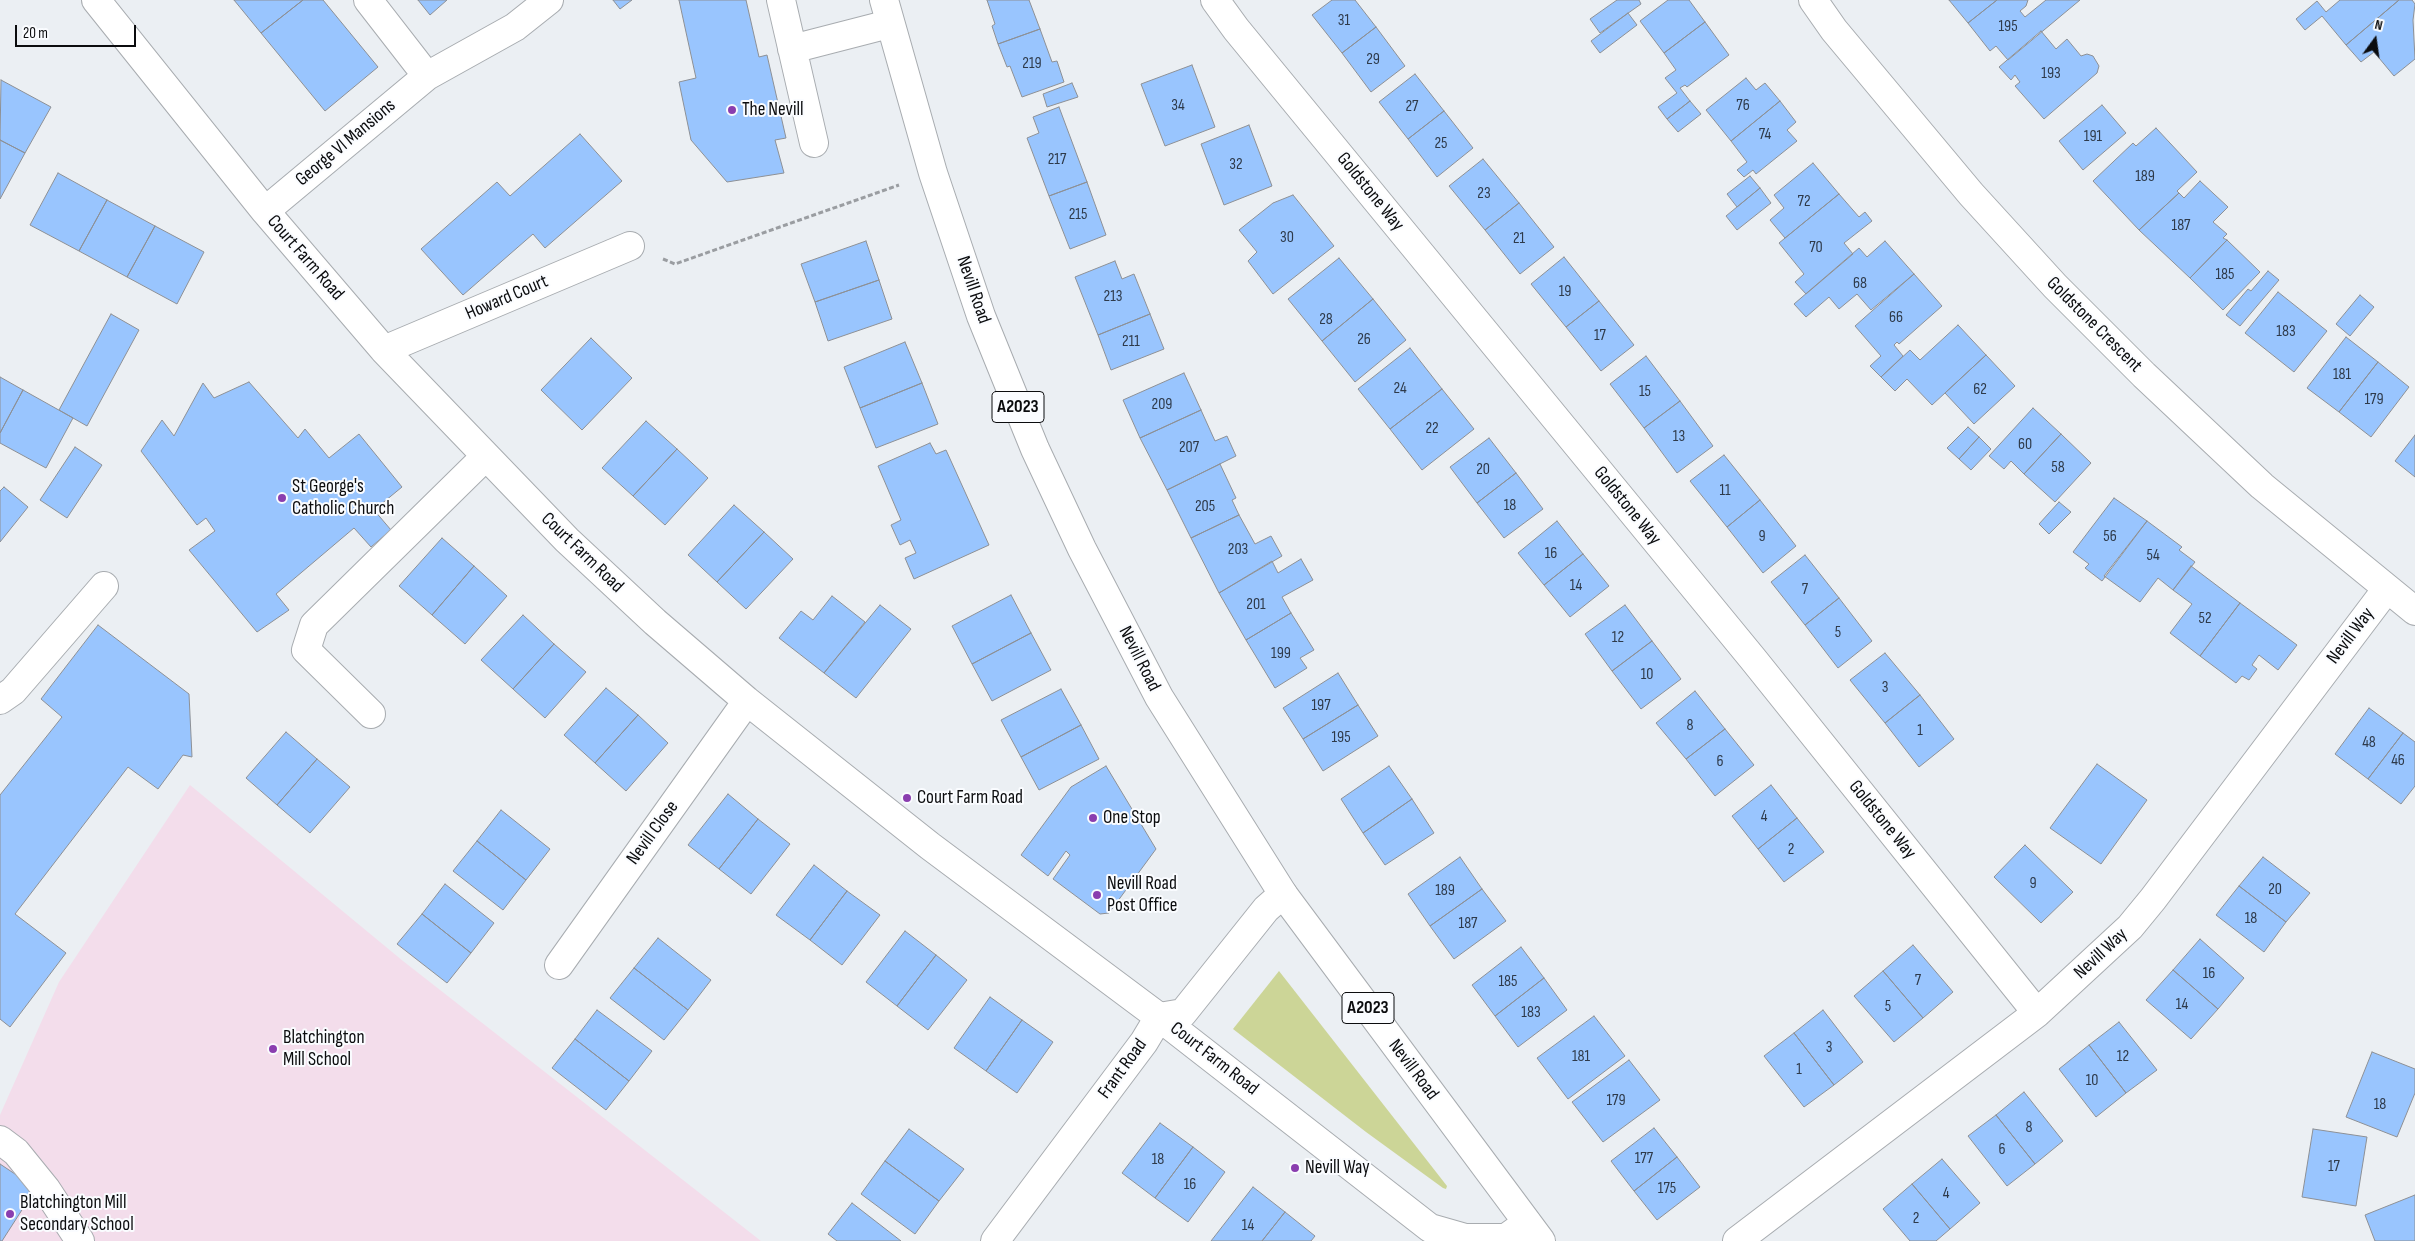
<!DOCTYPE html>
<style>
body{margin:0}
#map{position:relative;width:2415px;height:1241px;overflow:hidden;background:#ebeff3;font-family:"Sofia Sans Condensed",sans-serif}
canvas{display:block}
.north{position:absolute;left:2350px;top:15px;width:50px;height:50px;-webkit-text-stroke:4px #fafcff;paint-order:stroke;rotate:14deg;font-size:14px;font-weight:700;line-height:20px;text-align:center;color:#0b0c0e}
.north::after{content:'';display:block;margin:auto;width:18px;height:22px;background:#0b0c0e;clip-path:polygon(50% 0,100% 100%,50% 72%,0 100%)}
.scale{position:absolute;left:15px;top:25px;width:121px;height:22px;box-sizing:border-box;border:2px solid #0b0c0e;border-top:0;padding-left:6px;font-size:15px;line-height:18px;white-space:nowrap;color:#0b0c0e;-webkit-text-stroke:4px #fafcff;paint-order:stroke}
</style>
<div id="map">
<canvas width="2415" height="1241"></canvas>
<div class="north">N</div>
<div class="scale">20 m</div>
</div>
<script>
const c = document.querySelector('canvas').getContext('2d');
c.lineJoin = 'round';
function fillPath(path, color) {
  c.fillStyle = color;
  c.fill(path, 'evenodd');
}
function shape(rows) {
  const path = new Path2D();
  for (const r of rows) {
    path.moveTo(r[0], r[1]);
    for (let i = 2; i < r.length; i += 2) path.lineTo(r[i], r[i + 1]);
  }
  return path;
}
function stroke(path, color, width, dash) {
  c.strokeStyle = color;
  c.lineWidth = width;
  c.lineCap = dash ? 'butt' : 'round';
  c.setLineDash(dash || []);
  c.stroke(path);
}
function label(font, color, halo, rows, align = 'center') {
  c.font = font + ' "Sofia Sans Condensed",sans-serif';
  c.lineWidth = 4;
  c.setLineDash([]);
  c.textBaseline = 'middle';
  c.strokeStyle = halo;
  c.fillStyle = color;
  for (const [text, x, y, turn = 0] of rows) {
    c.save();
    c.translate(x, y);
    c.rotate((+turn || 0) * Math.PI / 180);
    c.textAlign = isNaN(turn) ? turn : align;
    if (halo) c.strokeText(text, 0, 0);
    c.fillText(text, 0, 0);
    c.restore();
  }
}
fillPath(shape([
 [190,785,403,961,761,1241,0,1241,0,1115,59,982]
]), '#f3ddeb');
fillPath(shape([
 [1279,971,1447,1186,1446,1189,1443,1188,1366,1132,1233,1029]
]), '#ccd597');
const building = shape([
 [234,0,303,0,261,33,234,0],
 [303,0,323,0,378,67,325,111,261,33,303,0],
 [418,0,447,0,430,15,418,0],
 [613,0,632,0,620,9,613,0],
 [679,0,746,0,759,57,767,55,786,138,775,140,784,173,727,182,691,140,679,82,696,78,679,0],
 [987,0,1029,0,1040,29,998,44,992,26,995,24,987,0],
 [1332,0,1355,0,1376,27,1342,53,1312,15,1332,0],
 [1617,0,1639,0,1641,4,1600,33,1590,19,1617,0],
 [1668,0,1689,0,1705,22,1664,53,1640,21,1668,0],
 [1949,0,1997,0,1968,23,1949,0],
 [1997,0,2028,0,2026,6,2020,11,2025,17,2046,0,2080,0,2008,60,1996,46,1990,51,1968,23,1997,0],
 [2340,0,2399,0,2346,45,2322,16,2305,30,2296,19,2317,1,2326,12,2340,0],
 [2399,0,2412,0,2415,4,2413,20,2415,59,2394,76,2374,52,2361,62,2346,45,2399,0],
 [1628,13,1637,25,1600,53,1591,41,1628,13],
 [1705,22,1729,55,1687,87,1685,85,1680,88,1690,101,1667,119,1658,107,1677,93,1665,78,1676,70,1664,53,1705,22],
 [1376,27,1405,66,1371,92,1342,53,1376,27],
 [1040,29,1052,62,1057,61,1064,82,1022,97,1010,66,1007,67,998,44,1040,29],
 [2041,31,2056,49,2067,39,2081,56,2087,54,2093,56,2099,66,2097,73,2044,119,2015,86,2020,82,2015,75,2011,80,1999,67,2041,31],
 [1192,65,1215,127,1165,146,1141,84,1192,65],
 [1415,74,1444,111,1408,139,1379,102,1415,74],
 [1746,78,1756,90,1765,83,1780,101,1731,141,1706,110,1746,78],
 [1,80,51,107,25,153,0,140,1,80],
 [1072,83,1078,97,1047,107,1043,94,1072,83],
 [1690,101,1701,114,1678,132,1667,119,1690,101],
 [1780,101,1796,122,1787,130,1797,141,1756,174,1753,170,1744,177,1737,170,1747,162,1731,141,1780,101],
 [2102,105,2126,133,2083,170,2059,141,2102,105],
 [1059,107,1087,182,1049,196,1027,138,1039,133,1033,117,1059,107],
 [1444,111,1473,148,1437,177,1408,139,1444,111],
 [1249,125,1272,186,1224,205,1201,144,1249,125],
 [2156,128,2197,172,2177,191,2179,193,2139,230,2093,181,2133,143,2136,146,2156,128],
 [580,134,622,181,545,248,533,234,463,295,421,249,497,182,510,196,580,134],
 [0,140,25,153,0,199,0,140],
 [1483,159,1519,203,1485,230,1449,186,1483,159],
 [1813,163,1839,194,1785,238,1770,220,1784,208,1774,195,1813,163],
 [58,173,107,200,79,251,30,225,58,173],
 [1750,176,1760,188,1737,207,1727,194,1750,176],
 [2200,181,2228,207,2213,222,2227,234,2223,238,2227,240,2190,278,2139,230,2179,193,2184,198,2200,181],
 [1087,182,1106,235,1070,249,1049,196,1087,182],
 [1760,188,1771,203,1737,230,1726,216,1760,188],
 [1839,194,1859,217,1865,212,1872,221,1844,243,1853,254,1806,294,1795,282,1804,274,1779,243,1839,194],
 [1293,195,1334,246,1273,294,1248,261,1257,252,1239,230,1273,203,1293,195],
 [107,200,155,226,127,277,79,251,107,200],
 [1519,203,1554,247,1520,274,1485,230,1519,203],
 [155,226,204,252,177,304,127,277,155,226],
 [2227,240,2260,272,2223,310,2190,278,2227,240],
 [866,241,879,280,815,302,801,264,866,241],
 [1885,241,1914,274,1871,310,1857,294,1839,309,1829,297,1806,317,1794,304,1859,248,1867,257,1885,241],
 [1564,257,1599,301,1566,327,1531,284,1564,257],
 [1339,258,1373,299,1322,341,1288,299,1339,258],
 [1115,261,1122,279,1134,274,1150,314,1098,335,1075,277,1115,261],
 [2268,271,2279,280,2240,326,2226,315,2248,289,2251,291,2268,271],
 [1914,274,1942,306,1899,344,1897,342,1894,345,1903,356,1881,377,1870,366,1881,356,1855,326,1914,274],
 [879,280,892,319,828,341,815,302,879,280],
 [2278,292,2327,331,2294,372,2245,333,2278,292],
 [2360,295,2374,307,2350,336,2336,324,2360,295],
 [1373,299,1406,340,1355,382,1322,341,1373,299],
 [1599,301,1634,345,1601,371,1566,327,1599,301],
 [111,314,139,330,87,426,59,410,111,314],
 [1150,314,1164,349,1111,370,1098,335,1150,314],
 [1958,325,1986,355,1932,405,1907,379,1895,391,1881,377,1910,350,1920,360,1958,325],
 [2346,337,2378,362,2339,412,2307,388,2346,337],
 [591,338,632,378,582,430,541,390,591,338],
 [905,342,922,383,860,408,844,367,905,342],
 [1410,348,1442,389,1390,429,1358,389,1410,348],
 [1986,355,2015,386,1974,424,1945,393,1986,355],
 [1646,356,1680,401,1644,428,1610,384,1646,356],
 [2378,362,2409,387,2371,437,2339,412,2378,362],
 [1184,373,1201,410,1140,438,1123,400,1184,373],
 [0,377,23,390,0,433,0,377],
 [249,382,298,438,305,429,329,458,359,434,402,487,374,510,391,530,371,547,354,528,276,594,289,610,257,632,189,550,215,531,206,518,197,525,141,451,162,420,174,436,203,383,214,398,249,382],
 [922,383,938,424,876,448,860,408,922,383],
 [1442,389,1474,429,1422,470,1390,429,1442,389],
 [23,390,73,418,46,468,0,443,0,433,23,390],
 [1680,401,1713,446,1677,473,1644,428,1680,401],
 [2033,408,2061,434,2024,474,2011,461,2004,469,1989,456,2033,408],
 [1201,410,1215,441,1227,436,1236,456,1167,490,1140,438,1201,410],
 [646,421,677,449,633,496,602,468,646,421],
 [1968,427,1979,437,1959,459,1947,448,1968,427],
 [2061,434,2091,463,2055,502,2024,474,2061,434],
 [2415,435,2415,477,2395,461,2415,435],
 [1979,437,1991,449,1971,470,1959,459,1979,437],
 [1489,438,1516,473,1477,503,1450,467,1489,438],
 [930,443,936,454,946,450,989,545,914,579,905,558,916,553,910,540,900,545,891,525,901,520,878,466,930,443],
 [75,447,102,465,67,518,40,500,75,447],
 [677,449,708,478,665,525,633,496,677,449],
 [1724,455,1760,500,1727,527,1690,481,1724,455],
 [1220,464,1236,498,1232,500,1239,515,1191,538,1167,490,1220,464],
 [1516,473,1543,509,1504,538,1477,503,1516,473],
 [4,487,28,507,0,542,0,491,4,487],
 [2114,498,2147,521,2102,581,2085,568,2089,564,2073,552,2114,498],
 [1760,500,1796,546,1763,573,1727,527,1760,500],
 [2059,502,2071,512,2049,534,2039,524,2059,502],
 [734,505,764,532,717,582,688,555,734,505],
 [1239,515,1255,544,1271,536,1282,556,1219,593,1191,538,1239,515],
 [1557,521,1583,554,1544,585,1518,553,1557,521],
 [2147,521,2182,547,2179,550,2195,562,2173,590,2158,578,2140,602,2104,576,2147,521],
 [764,532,793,559,746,609,717,582,764,532],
 [442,538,474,566,432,615,399,586,442,538],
 [1583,554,1609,586,1570,617,1544,585,1583,554],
 [1805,555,1839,598,1805,625,1771,582,1805,555],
 [1301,559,1313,580,1282,597,1291,613,1246,640,1219,593,1272,561,1278,573,1301,559],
 [474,566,507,596,465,644,432,615,474,566],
 [2191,566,2240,603,2200,656,2170,633,2192,604,2173,590,2191,566],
 [1011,595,1031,633,972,664,952,626,1011,595],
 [832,596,865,622,824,673,779,638,801,611,813,620,832,596],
 [1839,598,1872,641,1838,668,1805,625,1839,598],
 [2240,603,2297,645,2278,670,2259,655,2252,665,2257,669,2249,680,2242,676,2236,683,2200,656,2240,603],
 [880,605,911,629,856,698,824,673,880,605],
 [1625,605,1652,641,1612,671,1585,634,1625,605],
 [1291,613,1314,650,1300,658,1307,668,1275,688,1246,640,1291,613],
 [523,615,554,644,513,689,481,660,523,615],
 [98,625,189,694,192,757,183,755,158,789,128,767,15,914,66,953,10,1027,0,1019,0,795,62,717,41,699,98,625],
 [1031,633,1051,670,992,701,972,664,1031,633],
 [1652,641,1681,679,1641,709,1612,671,1652,641],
 [554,644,586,672,545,718,513,689,554,644],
 [1885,653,1920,695,1885,723,1850,680,1885,653],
 [1338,673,1358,705,1303,739,1283,708,1338,673],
 [606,688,638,715,595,763,564,735,606,688],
 [1061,689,1081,725,1021,757,1001,720,1061,689],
 [1695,691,1725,729,1686,759,1656,723,1695,691],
 [1920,695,1954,739,1919,767,1885,723,1920,695],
 [1358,705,1378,736,1323,771,1303,739,1358,705],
 [2369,708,2403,733,2368,779,2335,754,2369,708],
 [638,715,668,743,626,791,595,763,638,715],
 [1081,725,1099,759,1039,790,1021,757,1081,725],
 [1725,729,1754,765,1715,796,1686,759,1725,729],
 [286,732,317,759,277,805,246,778,286,732],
 [2403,733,2415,742,2415,786,2401,804,2368,779,2403,733],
 [317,759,350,787,310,833,277,805,317,759],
 [2097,764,2147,800,2101,864,2050,828,2097,764],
 [1106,766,1156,849,1109,913,1100,914,1053,879,1070,855,1066,851,1048,876,1021,855,1071,787,1106,766],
 [1389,766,1412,799,1363,833,1341,799,1389,766],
 [1771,785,1797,818,1758,849,1732,816,1771,785],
 [728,794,758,819,719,869,688,845,728,794],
 [1412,799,1434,833,1385,865,1363,833,1412,799],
 [501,810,550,849,526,880,477,841,501,810],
 [1797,818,1824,852,1784,882,1758,849,1797,818],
 [758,819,790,844,751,894,719,869,758,819],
 [477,841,526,880,503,910,453,871,477,841],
 [2025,845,2073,892,2041,923,1994,877,2025,845],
 [1460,857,1482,889,1430,926,1408,894,1460,857],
 [2263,857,2310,893,2286,922,2239,886,2263,857],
 [814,865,847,891,810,940,776,915,814,865],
 [445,884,494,923,471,953,422,914,445,884],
 [2239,886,2286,922,2264,952,2216,915,2239,886],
 [1482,889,1506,921,1454,959,1430,926,1482,889],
 [847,891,880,915,842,965,810,940,847,891],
 [422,914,471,953,447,983,397,944,422,914],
 [905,931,936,955,897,1006,866,982,905,931],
 [658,938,711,980,688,1010,634,968,658,938],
 [2200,939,2244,978,2218,1009,2173,970,2200,939],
 [1913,945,1953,992,1923,1018,1883,971,1913,945],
 [1521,947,1544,978,1495,1016,1472,985,1521,947],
 [936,955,967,980,928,1030,897,1006,936,955],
 [634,968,688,1010,664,1040,610,998,634,968],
 [2173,970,2218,1009,2191,1039,2146,1000,2173,970],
 [1883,971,1923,1018,1894,1042,1854,996,1883,971],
 [1544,978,1567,1010,1518,1047,1495,1016,1544,978],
 [990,997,1022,1020,986,1071,954,1048,990,997],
 [597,1010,652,1051,629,1081,575,1039,597,1010],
 [1823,1010,1863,1062,1834,1085,1794,1033,1823,1010],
 [1594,1016,1625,1056,1568,1099,1537,1058,1594,1016],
 [1022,1020,1053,1042,1017,1093,986,1071,1022,1020],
 [2119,1022,2157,1070,2126,1093,2089,1045,2119,1022],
 [1794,1033,1834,1085,1804,1107,1764,1056,1794,1033],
 [575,1039,629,1081,606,1110,552,1068,575,1039],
 [2089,1045,2126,1093,2096,1117,2059,1069,2089,1045],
 [2372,1052,2415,1069,2415,1093,2397,1137,2346,1117,2372,1052],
 [1629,1060,1660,1100,1603,1142,1572,1102,1629,1060],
 [2024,1092,2063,1141,2035,1164,1996,1115,2024,1092],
 [1996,1115,2035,1164,2007,1186,1968,1136,1996,1115],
 [1160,1123,1193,1147,1155,1198,1122,1173,1160,1123],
 [1654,1128,1677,1157,1634,1191,1611,1161,1654,1128],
 [909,1129,964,1169,939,1201,885,1161,909,1129],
 [2313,1129,2367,1137,2356,1206,2302,1197,2313,1129],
 [1193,1147,1225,1172,1188,1222,1155,1198,1193,1147],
 [1677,1157,1700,1187,1657,1220,1634,1191,1677,1157],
 [1942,1159,1980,1203,1950,1229,1912,1184,1942,1159],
 [885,1161,939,1201,915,1234,861,1194,885,1161],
 [0,1164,36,1188,2,1241,0,1241,0,1164],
 [1912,1184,1950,1229,1936,1241,1910,1241,1883,1209,1912,1184],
 [1253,1187,1285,1212,1262,1241,1211,1241,1253,1187],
 [2415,1195,2415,1241,2375,1241,2365,1215,2415,1195],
 [852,1203,901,1241,837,1241,828,1234,852,1203],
 [1285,1212,1315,1236,1311,1241,1262,1241,1285,1212]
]);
fillPath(building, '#99c5fe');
stroke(building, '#8d9095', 1);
const minor = shape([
 [96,0,265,211,384,350,567,540,655,622,747,701,930,846,1159,1017,1430,1228,1465,1238,1506,1238,1527,1223],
 [781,0,814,143],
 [1215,0,1236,29,1753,659,2037,1013],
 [1813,0,1834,30,1971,194,2055,286,2144,375,2262,486,2415,611],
 [792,49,889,24],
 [427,76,515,27,549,0],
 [265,211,427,76,368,0],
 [384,350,630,246],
 [0,700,13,691,104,586],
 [371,714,306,650,314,625,486,456],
 [559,965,747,701],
 [0,1140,16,1152,46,1189,80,1241],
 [995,1241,1144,1042,1159,1017,1183,1013,1266,909,1283,894],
 [1737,1241,2037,1013,2130,927,2153,899,2386,590]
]);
const major = shape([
 [884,0,933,173,981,316,1035,449,1082,549,1159,697,1283,894,1541,1241]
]);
stroke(minor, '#a8acb0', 30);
stroke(major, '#a8acb0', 30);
stroke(shape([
 [663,259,675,264,899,185]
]), '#9a9da1', 3, [5, 2.5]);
stroke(minor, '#fff', 28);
stroke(major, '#fff', 28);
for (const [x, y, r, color] of [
 [732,110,5,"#8a3eaf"],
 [282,498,5,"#8a3eaf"],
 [907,798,5,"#8a3eaf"],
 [1093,818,5,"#8a3eaf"],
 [1097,895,5,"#8a3eaf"],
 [273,1049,5,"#8a3eaf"],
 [1295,1168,5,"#8a3eaf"],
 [10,1214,5,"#8a3eaf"]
]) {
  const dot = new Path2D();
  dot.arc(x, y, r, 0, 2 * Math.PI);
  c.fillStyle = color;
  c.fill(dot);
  stroke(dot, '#fafcff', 2);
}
label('16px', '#2e3a4a', null, [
 ["31",1344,21],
 ["195",2008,27],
 ["29",1373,60],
 ["219",1032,64],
 ["193",2051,74],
 ["34",1178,106],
 ["76",1743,106],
 ["27",1412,107],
 ["74",1765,135],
 ["191",2093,137],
 ["25",1441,144],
 ["217",1057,160],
 ["32",1236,165],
 ["189",2145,177],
 ["23",1484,194],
 ["72",1804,202],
 ["215",1078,215],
 ["187",2181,226],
 ["30",1287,238],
 ["21",1519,239],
 ["70",1816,248],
 ["185",2225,275],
 ["68",1860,284],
 ["19",1565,292],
 ["213",1113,297],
 ["66",1896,318],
 ["28",1326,320],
 ["183",2286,332],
 ["17",1600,336],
 ["26",1364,340],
 ["211",1131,342],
 ["181",2342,375],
 ["24",1400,389],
 ["62",1980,390],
 ["15",1645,392],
 ["179",2374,400],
 ["209",1162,405],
 ["22",1432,429],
 ["13",1679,437],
 ["60",2025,445],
 ["207",1189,448],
 ["58",2058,468],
 ["20",1483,470],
 ["11",1725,491],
 ["18",1510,506],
 ["205",1205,507],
 ["9",1762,537],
 ["56",2110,537],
 ["203",1238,550],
 ["16",1551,554],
 ["54",2153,556],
 ["14",1576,586],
 ["7",1805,590],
 ["201",1256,605],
 ["52",2205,619],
 ["5",1838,633],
 ["12",1618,638],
 ["199",1281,654],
 ["10",1647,675],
 ["3",1885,688],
 ["197",1321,706],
 ["8",1690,726],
 ["1",1920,731],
 ["195",1341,738],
 ["48",2369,743],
 ["46",2398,761],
 ["6",1720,762],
 ["4",1764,817],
 ["2",1791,850],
 ["9",2033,884],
 ["20",2275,890],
 ["189",1445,891],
 ["18",2251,919],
 ["187",1468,924],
 ["16",2209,974],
 ["7",1918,981],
 ["185",1508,982],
 ["14",2182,1005],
 ["5",1888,1007],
 ["183",1531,1013],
 ["3",1829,1048],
 ["181",1581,1057],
 ["12",2123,1057],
 ["1",1799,1070],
 ["10",2092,1081],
 ["179",1616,1101],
 ["18",2380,1105],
 ["8",2029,1128],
 ["6",2002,1150],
 ["177",1644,1159],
 ["18",1158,1160],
 ["17",2334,1167],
 ["16",1190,1185],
 ["175",1667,1189],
 ["4",1946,1194],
 ["2",1916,1219],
 ["14",1248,1226]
]);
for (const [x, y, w] of [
 [1018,407,52],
 [1368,1008,52]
]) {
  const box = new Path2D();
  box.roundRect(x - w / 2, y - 15.5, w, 31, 4);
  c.fillStyle = '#fafcff';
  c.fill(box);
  stroke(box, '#0b0c0e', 1);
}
label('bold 18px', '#0b0c0e', null, [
 ["A2023",1018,407],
 ["A2023",1368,1008]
]);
label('19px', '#0b0c0e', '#fafcff', [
 ["The Nevill",742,110],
 ["St George's",292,487],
 ["Catholic Church",292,509],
 ["Court Farm Road",917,798],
 ["One Stop",1103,818],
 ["Nevill Road",1107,884],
 ["Post Office",1107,906],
 ["Blatchington",283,1038],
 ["Mill School",283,1060],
 ["Nevill Way",1305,1168],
 ["Blatchington Mill",20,1203],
 ["Secondary School",20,1225]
], 'left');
label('19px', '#0b0c0e', '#fafcff', [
 ["George VI Mansions",346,143,-40],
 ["Goldstone Way",1370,192,51],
 ["Court Farm Road",305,258,49],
 ["Nevill Road",973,290,71],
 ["Howard Court",507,298,-23],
 ["Goldstone Crescent",2094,325,45],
 ["Goldstone Way",1627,506,51],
 ["Court Farm Road",582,553,44],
 ["Nevill Way",2351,636,-53],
 ["Nevill Road",1139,659,63],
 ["Goldstone Way",1882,820,51],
 ["Nevill Close",653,833,-54],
 ["Nevill Way",2101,954,-43],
 ["Court Farm Road",1214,1059,38],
 ["Frant Road",1123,1069,-54],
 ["Nevill Road",1413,1070,53]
]);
</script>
